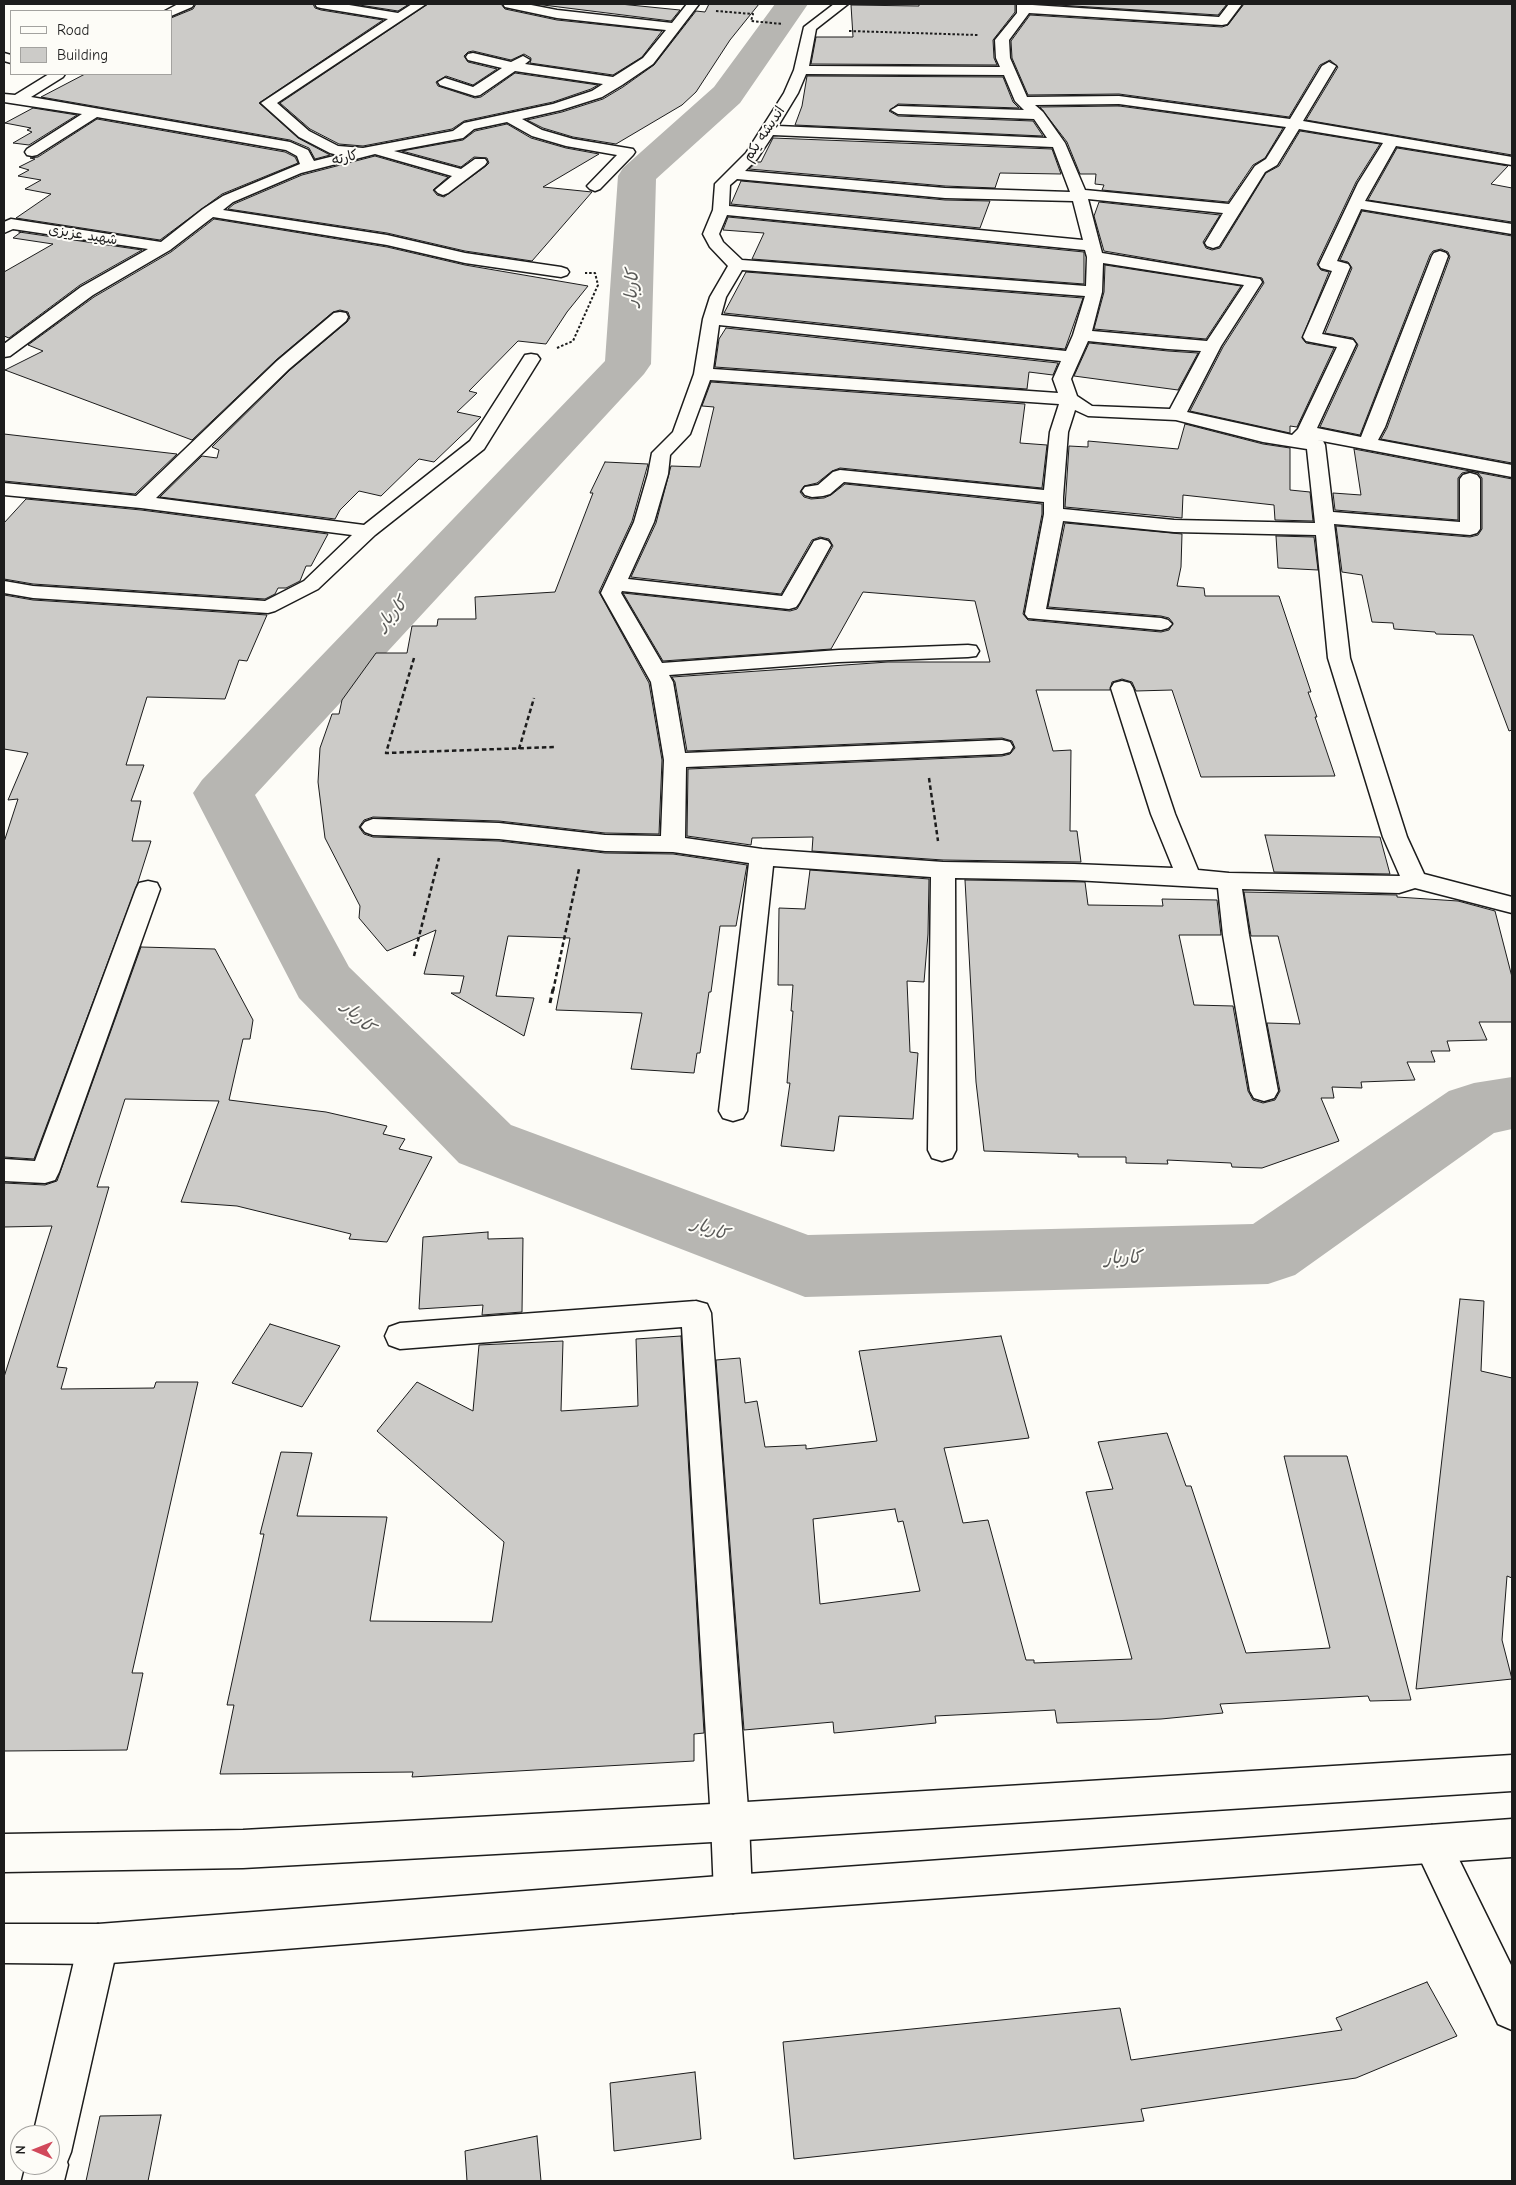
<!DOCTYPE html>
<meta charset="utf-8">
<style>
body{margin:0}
#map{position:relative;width:1516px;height:2185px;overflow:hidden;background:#fdfcf7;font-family:"Comic Neue",sans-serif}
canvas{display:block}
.frame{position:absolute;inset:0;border:5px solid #1c1c1c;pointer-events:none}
.legend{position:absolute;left:10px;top:10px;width:162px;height:65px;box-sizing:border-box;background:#fdfcf7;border:1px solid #a3a29f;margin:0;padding:6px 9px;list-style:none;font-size:15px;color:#1c1c1c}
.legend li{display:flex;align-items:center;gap:10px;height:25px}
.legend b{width:25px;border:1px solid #a3a29f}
.north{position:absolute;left:10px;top:2125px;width:50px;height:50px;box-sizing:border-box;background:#fdfcf7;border:1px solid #a3a29f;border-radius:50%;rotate:271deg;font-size:14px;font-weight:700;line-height:20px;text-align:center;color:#1c1c1c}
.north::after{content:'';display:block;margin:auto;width:18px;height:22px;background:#d1495b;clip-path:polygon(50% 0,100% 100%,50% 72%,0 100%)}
</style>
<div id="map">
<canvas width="1516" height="2185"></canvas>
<div class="frame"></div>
<ul class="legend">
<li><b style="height:6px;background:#fdfcf7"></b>Road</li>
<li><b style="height:14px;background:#cccbc8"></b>Building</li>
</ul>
<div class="north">N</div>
</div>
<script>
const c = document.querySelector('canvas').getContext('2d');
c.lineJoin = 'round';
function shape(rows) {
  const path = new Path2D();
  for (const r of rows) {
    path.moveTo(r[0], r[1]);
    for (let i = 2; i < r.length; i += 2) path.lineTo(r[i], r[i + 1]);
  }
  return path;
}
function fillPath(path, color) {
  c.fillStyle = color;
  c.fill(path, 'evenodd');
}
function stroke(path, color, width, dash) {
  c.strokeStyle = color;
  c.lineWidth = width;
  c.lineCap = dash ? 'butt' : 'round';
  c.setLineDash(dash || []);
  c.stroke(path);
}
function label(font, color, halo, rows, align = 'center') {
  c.font = font + ' "Comic Neue","Playpen Sans Arabic",sans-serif';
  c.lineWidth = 4;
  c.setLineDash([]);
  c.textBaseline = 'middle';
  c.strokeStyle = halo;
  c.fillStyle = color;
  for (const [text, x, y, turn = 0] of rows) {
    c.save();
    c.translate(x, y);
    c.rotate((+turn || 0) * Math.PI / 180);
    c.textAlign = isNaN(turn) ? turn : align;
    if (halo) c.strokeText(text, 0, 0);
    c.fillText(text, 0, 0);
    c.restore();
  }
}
fillPath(shape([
 [775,4,808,4,740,103,656,179,651,364,644,374,255,795,349,967,511,1125,808,1235,1253,1224,1449,1091,1474,1083,1512,1077,1512,1129,1494,1133,1295,1275,1268,1284,805,1297,459,1163,299,998,193,793,202,780,605,361,618,176,623,168,714,87,775,4]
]), '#b7b6b2');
const building = shape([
 [196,4,313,4,315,8,321,10,383,20,259,103,298,138,330,155,315,159,309,148,290,140,41,97,85,74,171,74,171,18,193,9,196,4],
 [353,4,409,4,398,11,353,4],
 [428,4,501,4,505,9,557,20,662,31,642,57,613,75,530,63,531,58,524,54,511,60,473,51,468,52,464,56,468,62,497,69,473,85,446,76,436,82,438,86,475,98,481,97,515,73,598,85,591,89,553,102,464,121,452,129,363,146,339,144,310,129,280,103,428,4],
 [535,4,620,4,680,10,671,21,535,4],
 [709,4,759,4,730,40,696,92,682,105,616,144,573,137,543,128,527,120,562,112,603,99,623,87,654,65,696,11,705,12,709,4],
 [919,4,1015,4,1015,12,993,40,994,58,997,65,811,64,816,37,853,37,851,5,919,6,919,4],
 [1042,4,1227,4,1218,15,1042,4],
 [1244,4,1512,4,1512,155,1306,120,1338,67,1330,60,1320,65,1289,117,1119,94,1028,95,1012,58,1011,41,1030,15,1222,27,1228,25,1244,4],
 [807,76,1003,77,1013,102,1019,108,898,104,889,111,898,116,1033,121,1043,136,795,125,802,106,807,76],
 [1119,106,1283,128,1265,158,1253,165,1228,202,1102,190,1104,185,1095,184,1096,174,1080,174,1067,142,1040,107,1119,106],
 [33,108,77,115,29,145,13,143,32,132,27,130,31,128,5,123,33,108],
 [97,119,285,152,295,157,298,163,222,194,160,240,16,218,51,194,25,189,41,180,18,176,29,170,19,167,35,159,30,158,38,157,97,119],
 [507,124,531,138,566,148,599,154,543,187,592,192,532,261,465,251,387,233,228,209,234,204,302,175,375,156,448,177,433,190,437,195,444,197,486,166,489,163,487,158,474,157,461,167,402,151,463,140,475,131,507,124],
 [1300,131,1380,144,1356,182,1317,264,1321,270,1329,272,1302,338,1306,343,1334,348,1297,427,1290,426,1290,433,1190,411,1223,347,1264,283,1262,278,1104,251,1094,216,1099,202,1220,215,1203,242,1206,248,1212,250,1220,248,1266,173,1279,166,1300,131],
 [773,138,1052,149,1061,174,1000,173,995,188,945,186,749,169,757,162,761,162,773,138],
 [1397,148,1508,166,1491,184,1512,188,1512,222,1368,200,1397,148],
 [741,181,945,200,990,201,980,228,731,204,741,181],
 [1362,211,1512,236,1512,463,1381,439,1387,428,1450,257,1448,252,1441,249,1433,251,1430,255,1360,435,1320,427,1358,345,1353,338,1325,333,1352,268,1348,262,1340,260,1362,211],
 [728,217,1084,252,1084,284,752,259,764,233,723,230,728,217],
 [214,219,387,247,465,265,588,286,567,312,546,344,518,341,469,391,477,393,457,412,481,417,434,462,419,459,381,496,359,491,340,510,335,519,160,497,202,456,217,458,219,450,212,447,290,370,347,322,350,318,348,312,340,310,333,312,276,360,192,440,5,370,43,351,28,345,94,297,171,252,214,219],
 [19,232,142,250,80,285,9,338,4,336,4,272,53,244,13,238,21,232,19,232],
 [1105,265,1241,286,1206,339,1094,329,1104,292,1105,265],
 [746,272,1083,298,1065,349,724,313,746,272],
 [726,328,1058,363,1053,375,1029,372,1027,389,715,367,719,339,726,328],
 [1089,343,1168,351,1198,353,1178,390,1074,376,1089,343],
 [711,382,1025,404,1020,443,1047,445,1042,488,840,468,832,471,817,483,804,486,800,492,804,497,811,499,824,498,831,495,845,484,1042,504,1042,514,1023,614,1028,620,1161,632,1169,630,1173,623,1169,618,1161,616,1048,607,1065,523,1182,534,1181,567,1177,586,1204,588,1205,596,1279,596,1311,692,1308,692,1317,717,1315,717,1335,776,1201,777,1172,690,1136,691,1132,682,1122,679,1112,682,1110,690,1036,690,1053,751,1071,750,1070,831,1077,831,1081,862,943,860,812,851,813,837,752,838,751,845,687,836,688,769,1002,756,1010,754,1015,748,1012,741,1002,738,687,751,675,682,672,677,888,662,990,662,975,601,863,592,831,649,663,661,623,593,790,611,797,609,800,604,833,546,829,539,820,537,812,540,781,594,631,577,656,523,671,466,700,467,714,407,702,406,711,382],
 [1185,424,1263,444,1290,448,1290,490,1310,492,1313,521,1275,520,1274,505,1183,495,1182,518,1065,507,1069,446,1088,447,1088,441,1178,449,1185,424],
 [4,434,177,454,135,494,4,481,4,434],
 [1354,449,1512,479,1512,730,1509,731,1473,635,1436,634,1435,632,1394,629,1393,623,1372,622,1362,575,1342,572,1336,526,1470,537,1478,535,1482,529,1482,478,1478,473,1471,471,1462,473,1458,478,1458,520,1335,510,1333,493,1361,495,1354,449],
 [605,462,648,464,632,521,599,592,649,683,662,760,659,834,605,833,499,821,373,817,364,820,359,827,364,834,373,837,499,841,605,853,673,854,747,865,736,926,720,926,711,992,709,992,700,1053,697,1053,694,1073,631,1069,642,1013,556,1010,570,938,508,936,496,996,534,998,524,1036,451,993,460,993,464,976,424,974,436,930,387,951,359,918,360,906,325,838,318,782,320,748,332,714,339,714,342,700,376,653,407,653,412,626,437,626,438,619,476,619,475,597,555,592,593,493,590,493,605,462],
 [26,499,141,510,328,534,311,566,306,566,300,581,286,588,278,588,275,594,265,599,33,584,4,579,4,523,26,499],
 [1276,536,1314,537,1318,570,1278,568,1276,536],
 [4,595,33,600,267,615,247,661,239,660,225,699,147,697,126,765,144,765,131,801,141,801,132,841,151,841,138,882,34,1159,4,1157,4,842,18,799,8,800,28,753,4,749,4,595],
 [1265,835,1380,837,1390,874,1274,872,1265,835],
 [810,870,929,879,928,934,924,982,907,981,910,1052,918,1053,913,1119,839,1116,834,1151,781,1146,790,1083,787,1083,793,1011,791,1011,793,985,778,985,779,908,805,909,810,870],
 [965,880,1085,882,1088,905,1163,906,1162,899,1217,900,1221,935,1179,935,1194,1005,1233,1006,1248,1091,1253,1100,1263,1103,1275,1100,1280,1091,1267,1023,1300,1024,1278,936,1251,936,1244,892,1397,895,1397,897,1458,901,1495,911,1512,977,1512,1022,1479,1022,1487,1040,1447,1041,1450,1051,1431,1051,1435,1062,1407,1062,1415,1080,1361,1082,1362,1088,1332,1087,1334,1098,1321,1098,1339,1141,1262,1168,1232,1167,1231,1163,1167,1160,1168,1164,1126,1163,1126,1157,1078,1157,1078,1154,984,1151,976,1082,965,880],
 [141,947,215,949,253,1020,250,1039,243,1039,229,1100,326,1112,387,1126,383,1134,405,1139,399,1149,432,1157,387,1242,349,1239,351,1234,237,1206,181,1202,219,1101,125,1099,97,1187,109,1187,57,1367,67,1368,61,1389,154,1388,156,1382,198,1382,132,1673,143,1673,127,1750,4,1751,4,1377,52,1226,4,1227,4,1183,45,1185,57,1181,141,947],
 [488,1232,488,1239,523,1238,522,1312,482,1315,483,1305,419,1309,423,1237,488,1232],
 [1460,1299,1484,1301,1481,1371,1512,1378,1512,1578,1507,1576,1502,1640,1512,1679,1416,1689,1460,1299],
 [270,1324,340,1346,302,1407,232,1383,270,1324],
 [681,1336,704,1733,694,1734,694,1761,412,1777,413,1772,220,1774,234,1705,227,1705,264,1534,260,1534,281,1452,312,1453,297,1516,387,1517,370,1621,492,1622,504,1542,377,1431,417,1382,473,1411,479,1345,563,1341,561,1411,638,1406,636,1339,681,1336],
 [1001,1336,1029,1438,944,1448,963,1523,988,1520,1026,1660,1034,1660,1034,1663,1132,1659,1086,1492,1113,1489,1098,1442,1167,1433,1186,1486,1191,1486,1246,1653,1330,1648,1284,1456,1347,1456,1411,1700,1370,1701,1368,1696,1220,1704,1223,1713,1161,1719,1057,1723,1055,1710,935,1716,936,1723,834,1733,833,1722,744,1730,716,1360,740,1358,745,1403,757,1401,765,1447,806,1445,806,1449,877,1441,859,1351,1001,1336],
 [895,1509,898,1522,903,1521,920,1591,820,1604,813,1519,895,1509],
 [1427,1982,1457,2036,1356,2078,1141,2109,1144,2121,794,2159,783,2042,1120,2008,1131,2060,1342,2030,1336,2018,1427,1982],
 [695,2072,701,2139,614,2151,610,2083,695,2072],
 [161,2115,148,2181,86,2181,100,2116,161,2115],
 [537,2136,541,2181,467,2181,465,2151,537,2136]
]);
fillPath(building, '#cccbc8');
stroke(building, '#1c1c1c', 1);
const minor = shape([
 [178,4,194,4,192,7,171,16,171,11,165,11,178,4],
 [315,4,343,4,398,13,412,4,426,4,277,103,309,131,338,146,363,148,453,131,464,123,553,104,592,91,603,84,515,71,480,95,475,96,440,85,438,82,445,78,473,87,502,68,468,60,466,57,468,54,473,53,511,62,523,56,530,60,525,64,613,77,643,58,666,30,557,18,505,7,503,4,526,4,557,10,672,23,687,4,699,4,653,64,622,85,602,97,561,110,522,119,542,130,573,139,633,149,635,152,633,155,600,189,595,191,590,189,587,186,617,155,566,146,532,136,507,122,474,129,463,138,394,151,461,169,475,159,485,159,487,162,485,165,448,193,443,195,438,193,435,190,452,176,375,154,301,173,233,202,223,210,387,235,465,253,561,267,567,269,569,272,567,275,561,277,465,263,387,245,213,217,170,250,93,295,10,356,4,357,4,344,81,287,148,249,13,229,4,233,4,222,11,219,161,242,203,209,223,196,300,164,297,156,286,150,97,117,37,155,32,156,27,155,25,152,27,149,82,114,4,102,4,94,15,95,49,74,65,74,63,77,31,97,290,142,308,150,314,161,338,155,330,153,299,137,261,103,388,19,321,8,317,7,315,4],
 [834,4,848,4,816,29,809,66,1000,67,996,58,995,40,1017,13,1017,4,1219,17,1229,4,1242,4,1227,24,1222,25,1029,13,1009,40,1010,58,1027,97,1119,96,1290,119,1322,66,1329,62,1336,66,1303,121,1512,157,1512,165,1396,146,1365,201,1512,224,1512,234,1361,209,1337,261,1348,264,1350,267,1322,334,1353,340,1356,344,1317,428,1361,437,1432,256,1434,253,1440,251,1446,253,1448,256,1385,427,1378,440,1512,465,1512,477,1317,440,1323,441,1325,445,1333,512,1460,522,1460,479,1463,475,1470,473,1477,475,1480,479,1480,529,1477,533,1470,535,1334,524,1350,658,1407,837,1424,874,1512,897,1512,913,1415,888,1399,893,1242,889,1249,935,1278,1091,1274,1098,1264,1101,1254,1098,1250,1091,1223,935,1218,888,1074,880,955,878,956,1150,952,1158,942,1161,932,1158,928,1150,931,877,773,866,747,1111,743,1118,733,1121,723,1118,719,1111,749,863,673,852,605,851,499,839,373,835,365,832,361,827,365,822,373,819,499,823,605,835,661,836,664,760,651,682,601,593,634,522,648,474,652,453,673,432,694,374,703,319,710,297,728,266,710,247,703,234,713,210,715,184,746,153,784,93,794,70,804,27,834,4],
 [806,74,1004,75,1015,101,1024,110,898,106,891,110,898,114,1034,119,1047,138,778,126,798,93,806,74],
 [1119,104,1286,127,1266,159,1255,166,1229,204,1085,190,1065,143,1043,112,1035,105,1119,104],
 [1299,129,1383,143,1358,183,1319,265,1321,268,1332,271,1303,337,1306,341,1337,347,1298,429,1292,435,1187,412,1221,346,1262,282,1260,279,1102,253,1088,199,1223,213,1205,243,1207,246,1213,248,1219,246,1265,172,1277,165,1299,129],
 [773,135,1053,147,1070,192,945,188,745,171,757,159,773,135],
 [737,179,945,198,1073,201,1083,240,729,206,730,185,737,179],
 [727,215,1085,250,1087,257,1086,286,742,260,723,242,719,234,727,215],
 [1103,263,1244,285,1207,341,1092,331,1102,292,1103,263],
 [742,270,1085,296,1073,335,1066,351,721,315,726,297,742,270],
 [719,325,1061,361,1053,379,1058,393,713,369,719,325],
 [1088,341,1168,349,1201,351,1170,409,1092,406,1077,396,1071,379,1088,341],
 [710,380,1059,404,1050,432,1044,490,840,470,833,472,818,485,805,487,802,491,805,495,812,497,823,496,830,494,844,482,1044,502,1044,514,1025,614,1028,618,1161,630,1168,628,1172,624,1168,620,1161,618,1046,609,1063,521,1174,532,1316,535,1328,658,1383,837,1400,876,1229,873,1198,870,1175,814,1133,688,1130,683,1122,681,1114,683,1111,688,1151,814,1173,868,1074,864,943,862,762,849,685,838,686,767,1002,754,1010,752,1013,747,1010,742,1002,740,685,753,673,682,669,675,839,662,968,657,976,656,979,651,976,646,968,645,839,650,662,663,621,593,622,591,789,609,796,607,799,603,831,545,828,541,821,539,814,541,782,596,628,579,654,522,668,474,670,455,690,434,710,380],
 [1075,410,1088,416,1176,420,1263,442,1307,449,1315,523,1174,520,1063,509,1063,497,1068,432,1075,410],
 [4,53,11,55,11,63,4,61,4,53],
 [340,312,346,313,348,317,346,321,289,369,156,498,364,525,470,441,525,355,531,354,537,355,540,359,484,449,375,535,318,589,275,611,268,613,33,598,4,593,4,581,33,586,265,601,304,581,352,535,141,508,4,495,4,483,136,496,277,361,334,313,340,312],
 [148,881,157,883,160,889,59,1172,55,1180,45,1183,4,1181,4,1159,35,1161,136,889,139,883,148,881],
 [696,1301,707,1304,711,1313,749,1822,752,1894,747,1908,733,1913,719,1908,714,1894,711,1822,682,1327,400,1349,389,1345,385,1336,389,1327,400,1323,696,1301],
 [1432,1825,1445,1831,1512,1967,1512,2030,1498,2024,1413,1844,1419,1831,1432,1825],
 [98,1924,112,1930,118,1944,71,2152,67,2162,68,2165,64,2181,22,2181,26,2165,50,2165,50,2135,33,2135,78,1944,84,1930,98,1924]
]);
const major = shape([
 [1512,1755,1512,1791,730,1841,243,1868,4,1872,4,1834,243,1830,730,1803,1512,1755],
 [1512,1819,1512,1857,733,1913,98,1964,4,1963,4,1924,98,1924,733,1875,1512,1819]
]);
stroke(minor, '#1c1c1c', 3);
stroke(major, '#1c1c1c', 3);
stroke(shape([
 [716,11,753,14,751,21,783,24],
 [849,31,978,35],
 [557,348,573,341,598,285,595,273,585,273]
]), '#1c1c1c', 2, [2.5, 2]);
stroke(shape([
 [414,658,386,753,556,747],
 [519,749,534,698],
 [929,778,938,841],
 [414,956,439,858],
 [553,991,579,869]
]), '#1c1c1c', 2.5, [4.5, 3]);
stroke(shape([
 [550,1003,553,989]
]), '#1c1c1c', 3, [5.5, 4]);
fillPath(minor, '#fdfcf7');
fillPath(major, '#fdfcf7');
label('14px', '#1c1c1c', '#fdfcf7', [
 ["اندیشه یکم",764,134,-56],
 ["کارته",345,158,-14],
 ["شهید عزیزی",83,235,9]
]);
label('italic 18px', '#5a5a58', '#fdfcf7', [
 ["کاربار",632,288,-87],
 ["کاربار",392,614,-47],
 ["کاربار",358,1017,45],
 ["کاربار",710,1229,21],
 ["کاربار",1123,1258,-1]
]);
</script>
